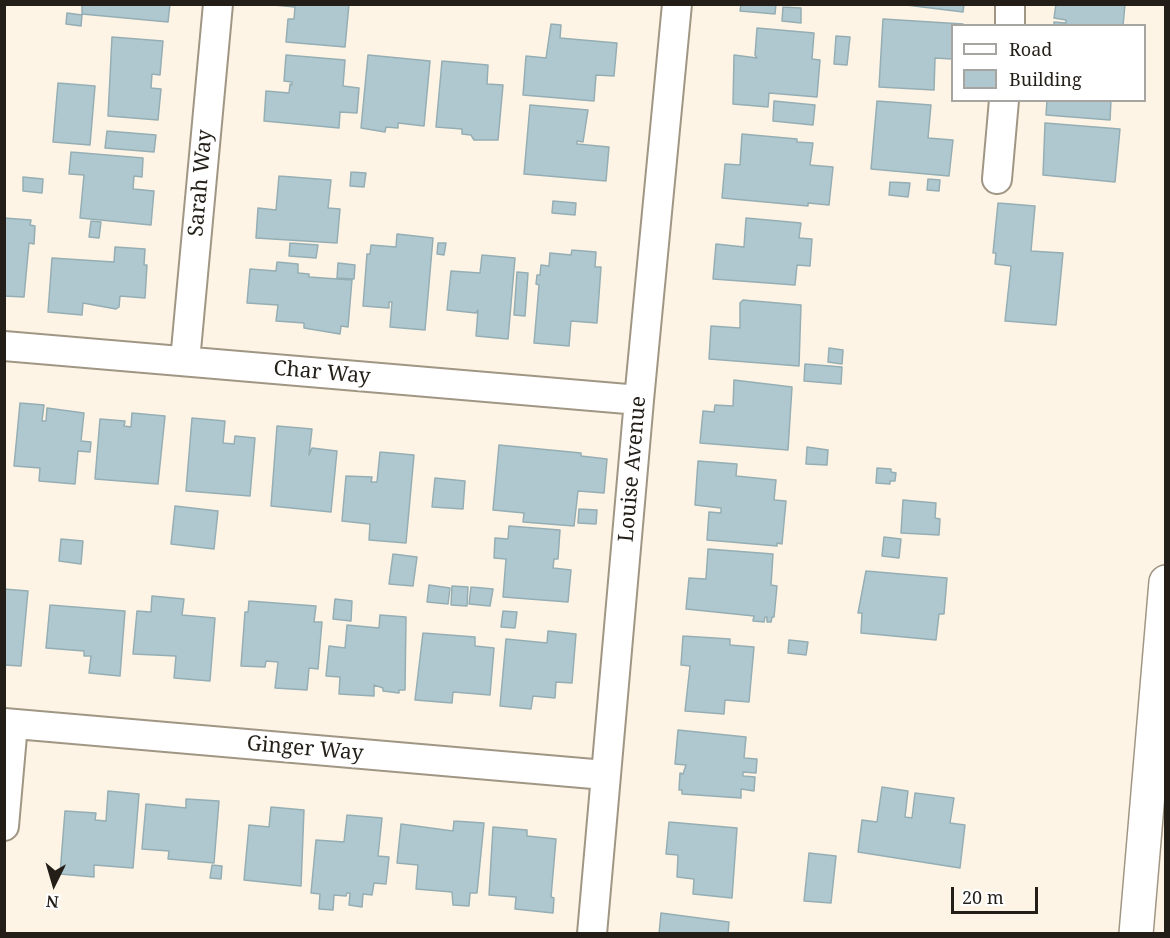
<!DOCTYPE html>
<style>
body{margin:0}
#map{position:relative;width:1170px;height:938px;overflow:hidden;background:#fef4e5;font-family:"Noto Serif",serif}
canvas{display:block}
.frame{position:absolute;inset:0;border:6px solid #231e17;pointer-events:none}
.legend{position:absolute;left:951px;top:24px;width:195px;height:78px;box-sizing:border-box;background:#fff;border:2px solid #a7a5a2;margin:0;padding:8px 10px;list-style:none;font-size:18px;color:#231e17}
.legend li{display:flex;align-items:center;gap:12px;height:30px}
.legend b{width:30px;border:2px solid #a7a5a2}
.north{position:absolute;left:24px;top:854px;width:60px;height:60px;-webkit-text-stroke:4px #fff;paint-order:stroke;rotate:185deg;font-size:16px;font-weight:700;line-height:24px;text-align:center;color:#231e17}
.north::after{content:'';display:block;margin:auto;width:21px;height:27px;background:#231e17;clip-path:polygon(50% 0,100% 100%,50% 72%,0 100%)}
.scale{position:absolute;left:951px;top:887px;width:87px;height:27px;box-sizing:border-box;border:3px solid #231e17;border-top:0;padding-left:8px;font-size:18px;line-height:21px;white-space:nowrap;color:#231e17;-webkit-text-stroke:4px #fff;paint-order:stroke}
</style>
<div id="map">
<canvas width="1170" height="938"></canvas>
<div class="frame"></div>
<ul class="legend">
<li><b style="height:8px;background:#fff"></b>Road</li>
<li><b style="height:16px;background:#afc8cf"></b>Building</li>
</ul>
<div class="north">N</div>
<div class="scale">20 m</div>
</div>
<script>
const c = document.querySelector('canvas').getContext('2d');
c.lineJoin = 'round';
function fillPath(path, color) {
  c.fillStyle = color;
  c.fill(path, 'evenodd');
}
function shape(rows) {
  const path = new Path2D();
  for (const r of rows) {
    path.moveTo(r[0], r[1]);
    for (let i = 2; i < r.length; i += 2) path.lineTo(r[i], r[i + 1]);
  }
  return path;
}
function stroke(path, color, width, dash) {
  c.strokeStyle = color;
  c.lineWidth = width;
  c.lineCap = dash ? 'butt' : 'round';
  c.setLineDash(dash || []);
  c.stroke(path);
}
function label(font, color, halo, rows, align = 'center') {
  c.font = font + ' "Noto Serif",serif';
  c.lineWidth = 6;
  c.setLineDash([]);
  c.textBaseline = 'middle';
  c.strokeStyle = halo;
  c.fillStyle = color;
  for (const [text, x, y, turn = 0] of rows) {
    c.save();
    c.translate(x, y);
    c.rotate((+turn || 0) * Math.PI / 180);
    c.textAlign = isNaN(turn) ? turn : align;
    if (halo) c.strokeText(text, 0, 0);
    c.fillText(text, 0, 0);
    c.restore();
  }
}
const building = shape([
 [82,4,170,4,168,22,82,14,82,4],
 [349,4,345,47,286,42,288,19,294,19,295,7,273,5,349,4],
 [741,4,776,4,775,14,740,11,741,4],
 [898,4,964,4,963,12,898,4],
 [1056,4,1125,4,1123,26,1054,26,1054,22,1066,23,1066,20,1054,18,1056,4],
 [783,7,801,8,801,23,782,21,783,7],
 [67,13,82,15,81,26,66,24,67,13],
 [883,19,963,24,952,26,952,59,935,58,934,90,879,87,883,19],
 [551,24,561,25,560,38,617,43,614,76,596,75,594,101,523,95,526,56,546,58,551,24],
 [757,28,814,33,812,59,820,60,817,97,769,93,768,107,733,104,734,55,757,58,755,55,757,28],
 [836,36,850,37,847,65,834,64,836,36],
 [112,37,163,41,160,75,152,74,151,88,161,89,158,120,108,116,112,37],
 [286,55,345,60,343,86,359,88,357,113,340,112,339,128,264,121,266,91,289,93,290,84,292,85,292,82,284,81,286,55],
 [368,55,430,61,424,126,398,123,398,128,386,127,385,132,361,128,368,55],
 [442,61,488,65,487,84,503,85,498,140,474,140,471,135,462,134,462,129,436,127,442,61],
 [58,83,95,86,90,145,53,142,58,83],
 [1047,100,1111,100,1110,120,1046,115,1047,100],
 [774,101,815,105,813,125,773,121,774,101],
 [877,101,931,105,928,138,953,140,949,176,871,169,877,101],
 [530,105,588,110,583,142,577,141,577,144,609,147,606,181,524,174,530,105],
 [1045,123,1120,129,1115,182,1043,175,1045,123],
 [107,131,156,135,154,152,105,148,107,131],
 [742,134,797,139,797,142,813,143,810,165,833,167,829,205,808,203,808,206,722,198,725,164,740,165,742,134],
 [71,152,143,158,142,177,134,176,133,189,154,191,151,225,80,218,84,175,69,174,71,152],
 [351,172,366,173,364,187,350,186,351,172],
 [279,176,331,180,328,208,340,209,337,243,256,238,258,208,276,210,279,176],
 [23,177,43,179,42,193,23,191,23,177],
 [928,179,940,180,939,191,927,190,928,179],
 [890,182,910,183,908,197,889,195,890,182],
 [553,201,576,203,575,215,552,213,553,201],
 [998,203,1035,206,1031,251,1063,253,1056,325,1005,321,1011,266,995,264,996,253,993,253,998,203],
 [4,218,31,220,30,225,35,226,34,244,29,243,24,297,4,296,4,218],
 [746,218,801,223,799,238,812,239,810,266,797,265,795,285,713,279,716,244,744,247,746,218],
 [91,221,101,222,99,238,89,237,91,221],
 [397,234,433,238,425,330,390,327,392,302,389,302,389,308,363,306,367,254,370,254,371,245,396,247,397,234],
 [290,243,318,245,316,258,289,256,290,243],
 [438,243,446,243,444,255,437,254,438,243],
 [115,247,145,249,144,265,147,265,145,298,120,296,119,307,116,309,83,303,82,315,48,312,52,258,114,262,115,247],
 [572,250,596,252,595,267,601,267,597,323,571,321,569,346,534,343,539,285,536,284,537,275,540,275,541,265,549,266,550,253,571,255,572,250],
 [482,255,515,258,508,339,476,336,478,310,476,313,447,310,451,271,480,273,482,255],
 [277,262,298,264,298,273,309,274,309,277,352,280,348,327,341,326,340,334,304,328,304,323,276,321,278,305,247,303,250,269,276,271,277,262],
 [338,263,355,265,354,279,337,278,338,263],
 [517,272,528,273,525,316,514,315,517,272],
 [743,300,801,305,799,366,709,359,711,326,740,328,740,303,743,300],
 [829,348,843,350,842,364,828,362,829,348],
 [805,364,842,367,841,384,804,381,805,364],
 [734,380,792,387,788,450,700,443,703,411,714,412,715,405,733,406,734,380],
 [20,403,44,405,42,421,46,421,47,408,84,413,81,441,91,442,90,452,78,451,75,484,39,481,40,468,14,466,20,403],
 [132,413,165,416,158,484,95,479,100,419,125,421,124,426,131,427,132,413],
 [192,418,225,421,223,443,234,444,235,436,255,438,250,496,186,491,192,418],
 [277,426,312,429,309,455,312,448,337,451,331,512,271,506,277,426],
 [499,445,581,453,581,456,607,459,604,493,578,491,574,526,523,522,524,513,493,510,499,445],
 [807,447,828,450,827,465,806,464,807,447],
 [380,452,414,455,406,543,369,540,370,524,342,521,346,476,372,477,371,482,377,482,380,452],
 [698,461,737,464,736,476,776,480,774,500,786,501,782,544,777,543,777,546,707,540,709,512,721,513,721,508,695,505,698,461],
 [877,468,891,469,891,472,896,473,895,481,890,481,890,484,876,483,877,468],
 [435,478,465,481,463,509,432,507,435,478],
 [903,500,936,503,935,518,940,519,939,535,901,533,903,500],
 [175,506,218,511,214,549,171,544,175,506],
 [579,509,597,510,596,524,578,523,579,509],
 [509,526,560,530,558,559,554,559,553,568,571,570,568,602,503,597,506,559,494,558,495,538,508,539,509,526],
 [884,537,901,539,899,558,882,556,884,537],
 [61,539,83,541,81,564,59,561,61,539],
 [708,549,773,554,771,585,777,586,774,617,772,617,771,622,767,622,767,617,765,617,764,622,753,621,754,616,686,609,689,578,706,579,708,549],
 [393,554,417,557,413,586,389,584,393,554],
 [866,571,947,578,944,614,939,614,936,640,861,633,862,613,858,613,866,571],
 [429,585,450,588,448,604,427,602,429,585],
 [452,586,468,587,467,606,451,605,452,586],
 [471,587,493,589,490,606,469,604,471,587],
 [4,589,28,591,21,666,4,665,4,589],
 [152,596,184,599,182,615,215,618,210,681,174,678,176,656,133,654,137,611,151,612,152,596],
 [335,599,352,601,351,621,333,619,335,599],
 [249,601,316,606,314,622,322,622,318,669,309,668,307,690,275,688,278,662,266,661,265,667,241,666,245,612,248,612,249,601],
 [50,605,125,611,120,676,89,673,91,656,84,656,84,651,46,648,50,605],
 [503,611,517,612,515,628,501,627,503,611],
 [380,615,406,617,405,690,399,690,399,693,383,691,383,688,374,685,374,696,339,694,340,677,326,676,329,646,345,648,347,625,379,628,380,615],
 [548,631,576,634,572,683,556,682,555,698,533,696,531,709,500,706,506,639,547,643,548,631],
 [423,633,475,637,475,646,494,648,490,695,453,692,452,703,415,700,423,633],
 [683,636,730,639,730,645,754,647,749,702,725,700,724,714,685,711,690,666,681,665,683,636],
 [789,640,808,642,806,655,788,653,789,640],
 [678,730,746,737,744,758,757,759,756,773,743,772,743,776,755,777,754,791,741,789,741,798,682,794,682,790,679,790,680,773,683,774,686,765,675,764,678,730],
 [882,787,908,791,905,817,912,818,915,793,954,798,950,823,965,825,960,868,858,852,862,820,877,822,882,787],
 [108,791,139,794,133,868,94,865,94,877,60,874,65,811,96,813,95,820,106,821,108,791],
 [186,799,219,801,214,863,168,859,169,851,142,849,146,804,186,808,186,799],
 [271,807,304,810,301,886,244,880,249,825,269,827,271,807],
 [347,815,382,818,378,856,389,857,386,884,374,883,372,895,363,894,362,907,349,905,350,893,347,893,346,896,334,895,333,910,319,909,320,894,311,893,316,840,344,842,347,815],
 [454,821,484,823,477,893,470,893,469,906,453,905,452,892,416,889,418,865,397,863,401,824,453,831,454,821],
 [669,822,737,828,732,898,693,894,694,879,677,877,678,855,666,854,669,822],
 [493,827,527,830,527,836,556,839,551,897,554,898,553,913,515,909,516,897,489,895,493,827],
 [809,853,836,856,831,903,804,901,809,853],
 [212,865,222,866,221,879,210,878,212,865],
 [661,913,729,922,728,934,659,934,661,913]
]);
fillPath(building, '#afc8cf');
stroke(building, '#95aeb4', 1.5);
const minor = shape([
 [1010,26,1010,4],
 [997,179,1004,100],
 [4,346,639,400],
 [185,361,218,4],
 [4,723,605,775],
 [4,826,13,724],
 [592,934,639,400,677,4]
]);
const major = shape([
 [1136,934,1166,582]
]);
stroke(minor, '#a19684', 32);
stroke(major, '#a19684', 36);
stroke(minor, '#fff', 28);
stroke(major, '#fff', 33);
label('21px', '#231e17', '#fff', [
 ["Sarah Way",201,183,-85],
 ["Char Way",322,373,5],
 ["Louise Avenue",633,469,-85],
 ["Ginger Way",305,749,5]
]);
</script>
